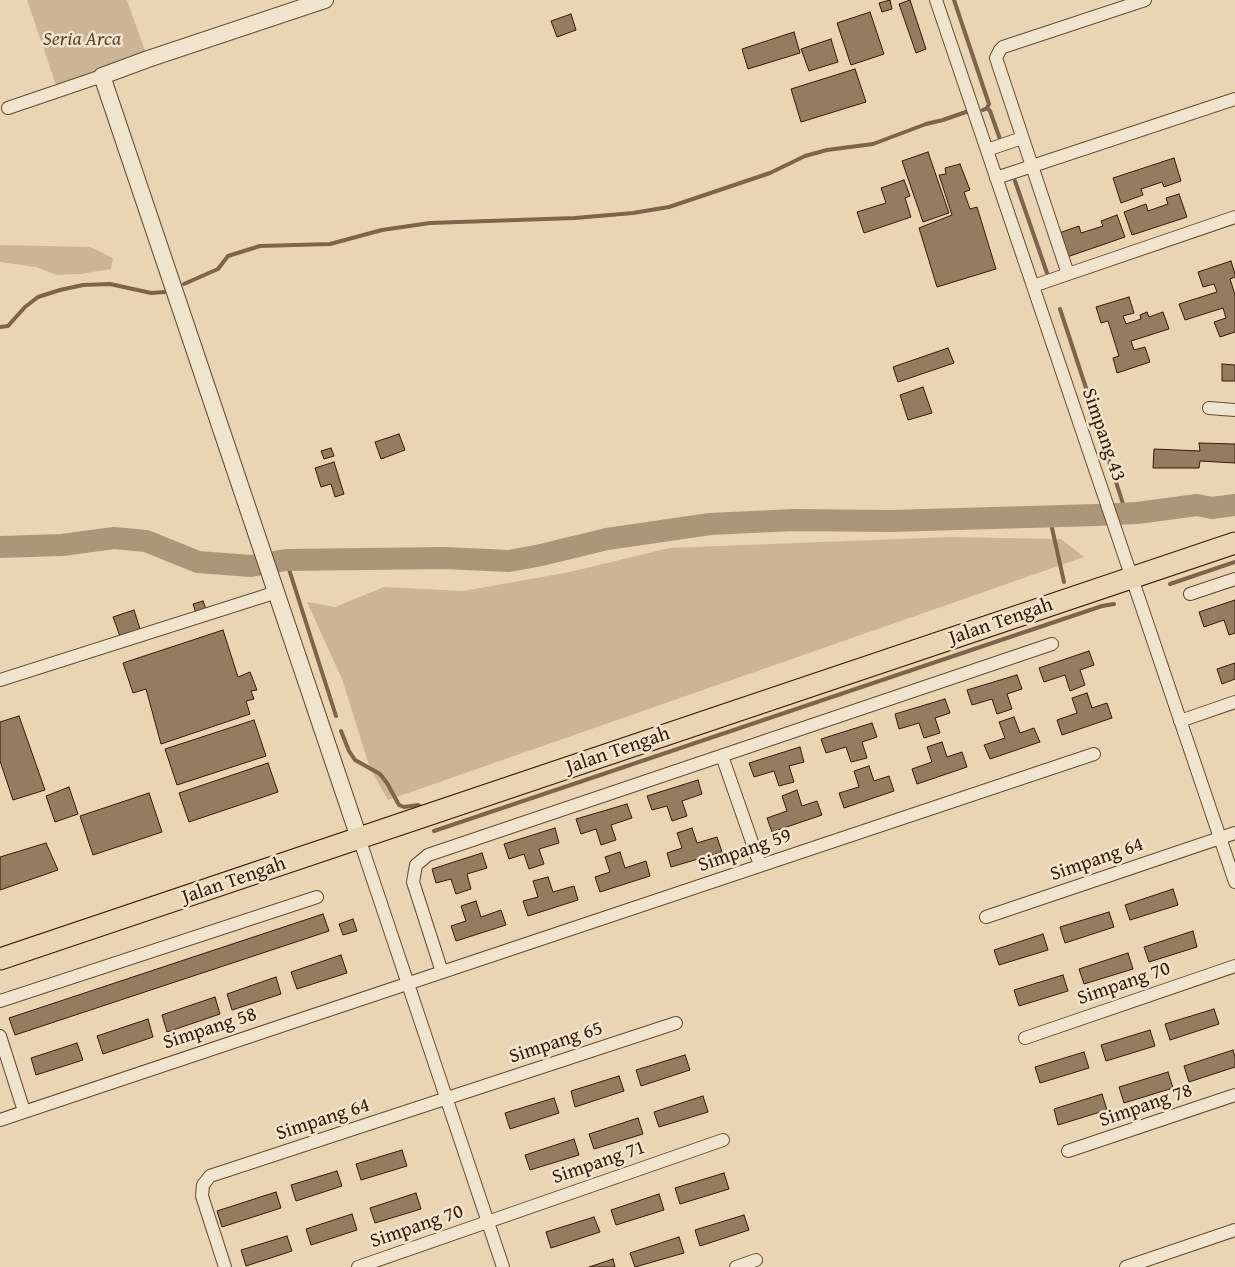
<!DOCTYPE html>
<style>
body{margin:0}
canvas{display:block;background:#e9d5b3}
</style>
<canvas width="1235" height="1267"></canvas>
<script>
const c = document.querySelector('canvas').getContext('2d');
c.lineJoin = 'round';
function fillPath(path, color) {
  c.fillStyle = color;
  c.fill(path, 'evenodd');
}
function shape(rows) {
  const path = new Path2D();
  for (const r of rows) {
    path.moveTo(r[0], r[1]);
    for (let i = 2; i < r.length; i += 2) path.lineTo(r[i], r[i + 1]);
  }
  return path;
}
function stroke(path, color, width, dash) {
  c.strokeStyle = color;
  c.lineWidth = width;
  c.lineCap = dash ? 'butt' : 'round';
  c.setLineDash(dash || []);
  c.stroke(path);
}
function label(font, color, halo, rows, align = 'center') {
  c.font = font + ' "Gentium Book Plus",serif';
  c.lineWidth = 5;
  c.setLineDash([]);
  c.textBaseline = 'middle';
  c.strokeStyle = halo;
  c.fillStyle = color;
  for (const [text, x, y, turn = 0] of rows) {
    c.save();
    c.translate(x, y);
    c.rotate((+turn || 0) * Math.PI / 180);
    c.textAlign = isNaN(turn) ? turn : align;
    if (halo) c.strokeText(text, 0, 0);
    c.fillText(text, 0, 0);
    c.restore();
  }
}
fillPath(shape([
 [27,0,127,0,148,59,58,91],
 [0,245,90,247,113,258,111,269,80,274,57,275,36,267,0,262],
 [950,537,1061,539,1084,557,388,800,370,768,342,679,307,602,335,607,384,587,463,591,570,572,669,548]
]), '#cbb596');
stroke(shape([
 [954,0,989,104,987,108,983,110],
 [987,108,990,111,1000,139],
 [1015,181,1047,273],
 [184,284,218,269,228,256,260,246,330,244,382,230,430,223,575,218,633,213,669,207,770,173,805,156,827,150,873,144,926,124,943,120,966,112],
 [1060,309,1087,391],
 [0,327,8,326,25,307,38,297,60,290,83,285,110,284,151,293,165,292],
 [1091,405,1126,513],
 [1052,515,1052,528,1064,582],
 [286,560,336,716],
 [1170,584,1235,562],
 [341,731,349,751,355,760,380,774,387,783,399,805,404,807,418,805,422,807],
 [434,831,1102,606,1114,604]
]), '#7d654b', 4);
stroke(shape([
 [0,547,62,545,114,538,146,541,198,562,251,566,286,560,444,558,509,561,541,555,607,539,710,524,794,520,890,521,1097,515,1137,513,1197,505,1212,508,1235,505]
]), '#ac9679', 22);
const building = shape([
 [890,0,892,9,882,12,879,3,890,0],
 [910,0,926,49,916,53,899,4,910,0],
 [870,12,884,54,851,65,837,23,870,12],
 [571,14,576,30,557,37,551,21,571,14],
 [794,32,800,53,748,69,742,49,794,32],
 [831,39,838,62,809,71,801,49,831,39],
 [855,69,866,102,801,122,791,89,855,69],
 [928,152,949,213,923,222,902,161,928,152],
 [1174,158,1181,181,1164,187,1162,182,1141,189,1143,195,1121,203,1113,178,1174,158],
 [960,164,970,190,964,192,970,209,977,207,996,269,937,287,919,228,952,215,939,175,946,174,945,168,960,164],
 [904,180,910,196,905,198,911,217,864,233,857,212,886,203,881,188,904,180],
 [1179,194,1187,217,1132,235,1124,212,1146,204,1148,211,1168,204,1166,198,1179,194],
 [1117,215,1125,237,1067,257,1059,233,1079,226,1081,233,1103,226,1101,221,1117,215],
 [1231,261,1235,274,1235,277,1230,279,1235,295,1235,332,1220,337,1214,322,1226,318,1223,308,1185,320,1179,304,1217,292,1214,284,1203,287,1198,272,1231,261],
 [1129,297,1134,313,1123,316,1126,324,1141,319,1140,315,1147,312,1149,317,1163,312,1169,329,1131,341,1134,350,1145,347,1150,362,1117,373,1113,358,1119,356,1108,321,1101,323,1096,307,1129,297],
 [948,348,954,363,898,382,893,367,948,348],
 [1222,364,1235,365,1235,381,1222,381,1222,364],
 [923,387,932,413,908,420,900,395,923,387],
 [399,434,405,450,381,459,375,442,399,434],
 [1199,443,1235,444,1235,463,1200,461,1199,468,1153,468,1154,449,1200,451,1199,443],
 [331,448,334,456,324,459,321,451,331,448],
 [334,462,344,494,335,497,331,484,321,487,315,468,334,462],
 [1235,600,1235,633,1229,635,1224,620,1204,627,1199,612,1235,600],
 [203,601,206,609,196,613,193,604,203,601],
 [134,610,141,632,121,639,113,617,134,610],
 [223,630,238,677,250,672,257,690,251,691,254,699,246,701,250,714,161,744,146,689,133,693,123,663,223,630],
 [1089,651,1094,665,1080,670,1085,685,1070,691,1065,675,1044,682,1039,668,1089,651],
 [1235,663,1235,679,1222,684,1217,669,1235,663],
 [1017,675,1022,689,1007,694,1012,709,997,714,992,699,972,705,967,690,1017,675],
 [1087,693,1092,708,1107,703,1112,718,1062,735,1057,720,1077,713,1072,698,1087,693],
 [945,699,950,713,935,718,940,733,924,738,919,723,899,729,895,714,945,699],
 [19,716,45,790,13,800,0,761,0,722,19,716],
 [1014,717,1020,733,1034,728,1040,742,990,759,984,745,1005,738,999,722,1014,717],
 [254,720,266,756,177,785,165,749,254,720],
 [872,723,877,737,862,742,867,758,851,762,846,747,826,753,821,739,872,723],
 [942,742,947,757,962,752,967,767,917,784,912,769,932,762,927,747,942,742],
 [800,747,804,762,789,766,794,782,779,786,774,771,754,777,749,763,800,747],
 [268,763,278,792,189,822,179,793,268,763],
 [869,766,874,781,889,776,894,791,844,808,839,793,859,787,854,771,869,766],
 [698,780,702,794,682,801,687,816,672,821,667,806,652,810,647,796,698,780],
 [69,787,78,814,55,822,46,796,69,787],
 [797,790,802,806,817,801,822,815,772,832,767,818,787,811,782,796,797,790],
 [149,793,162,832,93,855,80,816,149,793],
 [627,804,632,818,611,825,616,840,601,845,596,829,581,834,576,819,627,804],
 [555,828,559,843,539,849,544,864,529,869,524,854,509,859,504,844,555,828],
 [692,828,697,843,717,837,722,852,671,867,667,853,682,848,677,833,692,828],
 [46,843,58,870,0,890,0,857,46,843],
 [620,852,625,868,646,861,650,876,600,892,595,877,610,872,605,857,620,852],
 [482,853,487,868,467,874,471,889,456,894,451,879,436,883,432,869,482,853],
 [548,877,553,892,574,886,578,900,528,916,523,901,538,897,533,881,548,877],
 [1173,889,1178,905,1130,920,1125,905,1173,889],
 [476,901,481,917,501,910,506,925,456,941,451,926,466,921,461,906,476,901],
 [1109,912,1114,927,1065,943,1060,927,1109,912],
 [323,914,329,931,15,1035,9,1018,323,914],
 [353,919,357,931,343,935,339,924,353,919],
 [1193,931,1197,947,1149,962,1144,947,1193,931],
 [1043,934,1048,950,999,965,994,950,1043,934],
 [1128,953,1133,969,1084,984,1079,969,1128,953],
 [341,955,347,973,297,989,291,972,341,955],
 [1063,975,1068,991,1019,1006,1014,990,1063,975],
 [276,977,281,994,232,1010,227,994,276,977],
 [215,997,220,1014,167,1032,162,1015,215,997],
 [1214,1009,1219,1024,1170,1040,1165,1024,1214,1009],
 [148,1019,153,1037,103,1054,97,1036,148,1019],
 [1150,1030,1155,1046,1106,1061,1101,1045,1150,1030],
 [77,1043,83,1060,36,1075,31,1058,77,1043],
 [1233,1050,1235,1057,1235,1067,1189,1082,1184,1066,1233,1050],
 [1084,1052,1089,1068,1040,1083,1035,1067,1084,1052],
 [685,1055,690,1070,641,1086,636,1070,685,1055],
 [1168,1072,1173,1088,1124,1103,1119,1087,1168,1072],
 [619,1076,624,1091,575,1107,571,1091,619,1076],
 [1102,1094,1107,1110,1058,1125,1054,1109,1102,1094],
 [703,1096,708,1112,659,1127,654,1112,703,1096],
 [554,1098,559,1113,510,1129,505,1113,554,1098],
 [638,1118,643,1134,594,1149,589,1134,638,1118],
 [574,1139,579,1155,530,1170,525,1155,574,1139],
 [402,1150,407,1166,361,1180,356,1164,402,1150],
 [337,1171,342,1186,296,1201,291,1185,337,1171],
 [724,1173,729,1189,680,1204,675,1188,724,1173],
 [276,1192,281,1208,222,1227,217,1211,276,1192],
 [416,1193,421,1209,375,1223,370,1208,416,1193],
 [659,1194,664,1210,616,1225,611,1210,659,1194],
 [352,1214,357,1230,311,1245,306,1229,352,1214],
 [744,1215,749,1230,700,1246,695,1230,744,1215],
 [594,1217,600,1232,551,1248,546,1232,594,1217],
 [287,1236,292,1251,246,1266,241,1250,287,1236],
 [679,1237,684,1253,635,1267,630,1253,679,1237],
 [613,1259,615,1267,589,1267,613,1259]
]);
fillPath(building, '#937c60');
stroke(building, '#361b07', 1);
const minor = shape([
 [936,0,1235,882],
 [8,108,102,76],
 [987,150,1022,138],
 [996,178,1235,99],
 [1068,274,996,58,1000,50,1003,47,1145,0],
 [1033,286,1235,217],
 [1209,408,1235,410],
 [1190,594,1235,579],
 [0,680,277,592],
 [1180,721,1235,702],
 [722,756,760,865],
 [359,838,503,1267],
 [986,917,1235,833],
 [442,972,413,882,416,865,428,855,1052,644],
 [0,1001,317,897],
 [0,1036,24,1111],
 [1025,1038,1235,966],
 [0,1120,1094,754],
 [1068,1151,1235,1095],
 [225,1267,202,1196,203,1185,210,1176,676,1023],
 [358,1267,723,1140],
 [736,1267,756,1260],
 [1126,1267,1235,1230]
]);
const tertiary = shape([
 [325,0,148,59,102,76,359,838]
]);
const primary = shape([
 [0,959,1235,543]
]);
stroke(minor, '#634a32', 14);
stroke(tertiary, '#634a32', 18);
stroke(primary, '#361b07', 23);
stroke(minor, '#f1e4ce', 12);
stroke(tertiary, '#f1e4ce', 16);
stroke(primary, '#e9d5b3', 21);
label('italic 20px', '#634932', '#f1e4ce', [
 ["Seria Arca",82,40]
]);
label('20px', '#361b07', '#f1e4ce', [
 ["Simpang 43",1103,435,71],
 ["Jalan Tengah",1001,622,-19],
 ["Jalan Tengah",618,751,-19],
 ["Simpang 59",745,851,-19],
 ["Simpang 64",1097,860,-19],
 ["Jalan Tengah",234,881,-19],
 ["Simpang 70",1124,984,-19],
 ["Simpang 58",210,1029,-18],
 ["Simpang 65",556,1043,-18],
 ["Simpang 78",1146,1106,-19],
 ["Simpang 64",323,1120,-18],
 ["Simpang 71",599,1163,-19],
 ["Simpang 70",417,1227,-19]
]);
</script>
